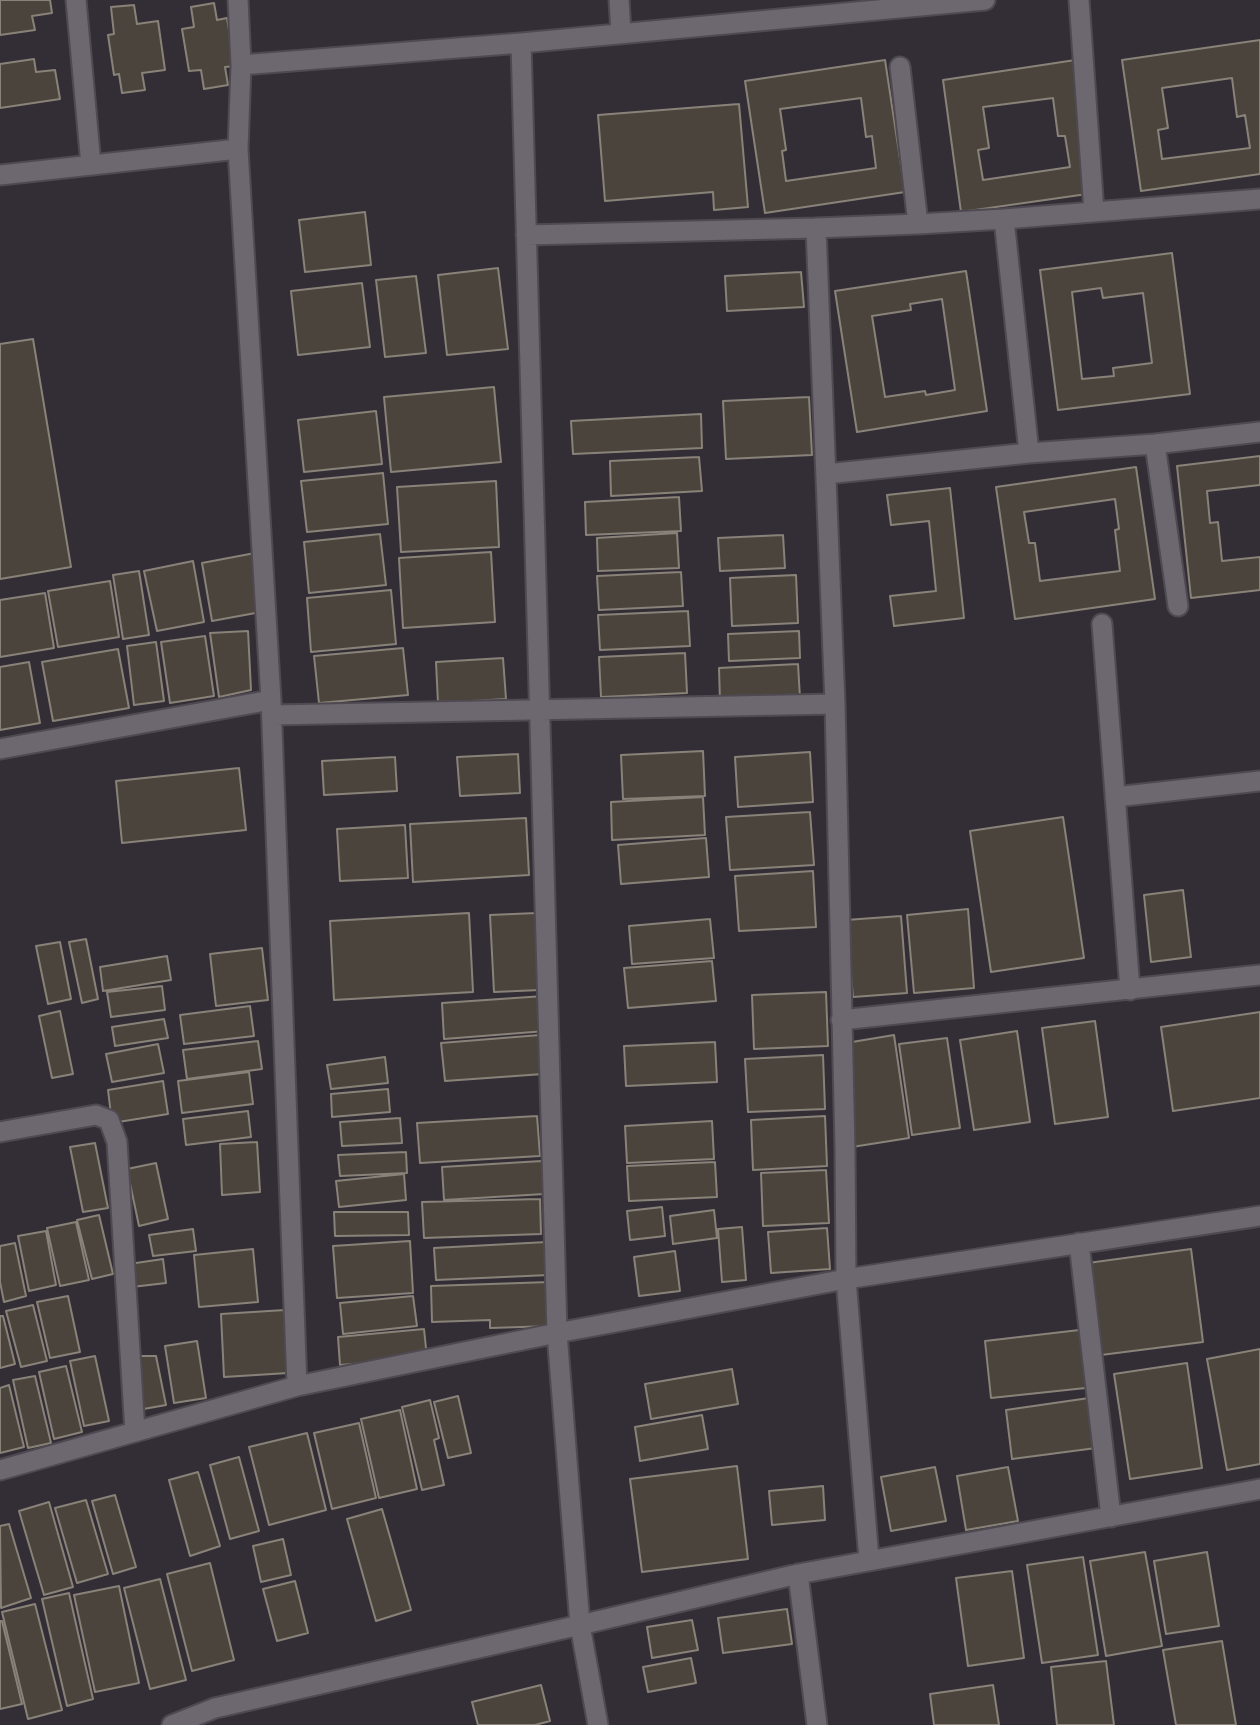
<!DOCTYPE html>
<style>
body{margin:0}
canvas{display:block;background:#332e35}
</style>
<canvas width="1260" height="1725"></canvas>
<script>
const c = document.querySelector('canvas').getContext('2d');
c.lineJoin = 'round';
function fillPath(path, color) {
  c.fillStyle = color;
  c.fill(path, 'evenodd');
}
function shape(rows) {
  const path = new Path2D();
  for (const r of rows) {
    path.moveTo(r[0], r[1]);
    for (let i = 2; i < r.length; i += 2) path.lineTo(r[i], r[i + 1]);
  }
  return path;
}
function stroke(path, color, width, dash) {
  c.strokeStyle = color;
  c.lineWidth = width;
  c.lineCap = dash ? 'butt' : 'round';
  c.setLineDash(dash || []);
  c.stroke(path);
}
const building = shape([
 [0,0,50,0,52,13,32,16,35,30,0,35,0,0],
 [214,3,217,20,227,18,235,66,225,67,228,85,204,89,201,70,189,71,182,29,194,27,191,7,214,3],
 [134,5,137,24,158,21,165,70,142,73,145,90,122,93,119,74,114,75,108,35,114,34,111,7,134,5],
 [1260,40,1260,174,1141,191,1122,60,1260,40],
 [1232,78,1237,117,1245,115,1250,148,1162,159,1158,130,1168,128,1162,88,1232,78],
 [34,59,36,72,55,70,60,99,0,108,0,64,34,59],
 [1082,59,1101,192,961,212,943,80,1082,59],
 [1053,98,1058,136,1065,136,1070,167,983,180,978,150,989,148,983,107,1053,98],
 [885,60,905,192,765,213,745,81,885,60],
 [861,98,866,137,872,136,876,168,786,181,782,151,786,150,780,109,861,98],
 [739,104,748,207,714,210,713,192,605,201,598,115,739,104],
 [365,212,371,265,305,272,299,220,365,212],
 [1172,253,1190,394,1058,410,1040,270,1172,253],
 [1101,288,1103,298,1143,293,1152,363,1113,368,1114,376,1082,379,1072,292,1101,288],
 [498,268,508,349,447,355,438,275,498,268],
 [966,271,987,411,857,432,835,291,966,271],
 [942,299,955,390,926,395,925,391,885,397,872,316,911,310,910,304,942,299],
 [801,272,804,307,727,311,725,276,801,272],
 [416,276,426,353,385,357,376,280,416,276],
 [362,283,370,347,298,355,291,291,362,283],
 [33,339,71,567,0,579,0,344,33,339],
 [494,387,501,462,391,472,384,397,494,387],
 [809,397,812,455,726,459,723,401,809,397],
 [376,411,382,464,304,472,298,420,376,411],
 [701,414,702,448,573,454,571,421,701,414],
 [1260,456,1260,485,1207,491,1210,523,1218,522,1222,561,1260,557,1260,590,1191,598,1177,466,1260,456],
 [699,457,702,491,611,496,610,461,699,457],
 [1136,467,1155,599,1015,619,996,487,1136,467],
 [1115,499,1119,529,1115,530,1120,571,1040,581,1035,543,1029,543,1024,512,1115,499],
 [383,473,388,524,307,532,301,481,383,473],
 [496,481,499,547,401,552,397,487,496,481],
 [950,488,964,618,894,626,890,596,936,591,929,521,891,525,887,495,950,488],
 [679,497,681,531,586,535,585,502,679,497],
 [677,533,679,568,598,571,597,538,677,533],
 [380,534,386,585,309,593,304,542,380,534],
 [783,535,785,568,720,571,718,538,783,535],
 [491,552,495,622,403,628,399,558,491,552],
 [255,553,261,612,212,621,202,563,255,553],
 [193,561,204,622,157,631,144,571,193,561],
 [139,571,149,635,123,639,113,575,139,571],
 [681,572,683,606,599,610,597,576,681,572],
 [796,575,798,623,732,626,730,578,796,575],
 [110,581,119,637,58,647,48,591,110,581],
 [391,590,396,644,311,652,307,598,391,590],
 [45,593,54,648,0,657,0,600,45,593],
 [688,611,690,646,600,650,598,615,688,611],
 [248,631,251,690,219,697,210,633,248,631],
 [799,631,800,658,729,661,728,634,799,631],
 [205,636,214,696,170,703,161,642,205,636],
 [156,642,164,701,134,705,127,646,156,642],
 [403,648,408,695,319,703,314,656,403,648],
 [118,649,129,708,53,721,42,662,118,649],
 [685,653,687,693,601,697,599,657,685,653],
 [503,658,506,699,438,703,436,662,503,658],
 [29,662,40,723,0,730,0,667,29,662],
 [798,664,800,698,720,701,719,668,798,664],
 [703,751,705,796,623,799,621,755,703,751],
 [810,752,813,802,738,807,735,757,810,752],
 [518,754,520,793,460,796,457,757,518,754],
 [395,757,397,791,324,795,322,761,395,757],
 [239,768,246,830,122,843,116,781,239,768],
 [703,797,705,835,612,840,611,802,703,797],
 [810,812,814,865,730,870,726,817,810,812],
 [1063,817,1084,958,991,972,970,831,1063,817],
 [526,818,529,875,413,882,410,824,526,818],
 [405,825,408,878,340,881,337,829,405,825],
 [706,838,709,877,621,884,618,845,706,838],
 [813,871,816,927,739,931,735,876,813,871],
 [1183,890,1191,957,1151,962,1144,895,1183,890],
 [968,909,974,988,914,993,907,915,968,909],
 [469,913,473,992,334,1000,330,921,469,913],
 [536,913,540,990,494,992,490,915,536,913],
 [901,916,907,993,853,997,846,920,901,916],
 [710,919,714,958,632,964,629,926,710,919],
 [86,939,98,999,82,1003,69,942,86,939],
 [60,942,71,999,48,1004,36,946,60,942],
 [262,948,268,1000,216,1006,210,954,262,948],
 [167,956,171,980,103,991,100,967,167,956],
 [712,961,716,1001,628,1008,624,968,712,961],
 [162,986,165,1010,111,1017,107,992,162,986],
 [826,992,828,1046,754,1049,752,995,826,992],
 [544,996,546,1031,444,1039,442,1003,544,996],
 [250,1006,254,1036,184,1044,180,1015,250,1006],
 [60,1011,73,1074,52,1078,39,1016,60,1011],
 [1260,1012,1260,1098,1173,1111,1161,1027,1260,1012],
 [164,1019,168,1038,115,1046,112,1027,164,1019],
 [1095,1021,1108,1117,1055,1124,1042,1028,1095,1021],
 [1017,1031,1030,1122,974,1130,960,1040,1017,1031],
 [540,1035,543,1074,445,1081,441,1043,540,1035],
 [894,1035,909,1138,852,1147,852,1042,894,1035],
 [947,1038,960,1128,912,1135,899,1044,947,1038],
 [258,1041,262,1069,187,1079,183,1050,258,1041],
 [715,1042,717,1082,626,1086,624,1046,715,1042],
 [158,1044,164,1073,112,1082,106,1054,158,1044],
 [823,1055,825,1109,748,1112,745,1059,823,1055],
 [385,1057,388,1083,331,1089,327,1065,385,1057],
 [249,1072,253,1104,182,1113,178,1081,249,1072],
 [163,1081,168,1114,112,1123,108,1090,163,1081],
 [388,1089,390,1112,332,1117,331,1094,388,1089],
 [248,1111,251,1137,186,1145,183,1119,248,1111],
 [537,1116,540,1156,420,1163,417,1123,537,1116],
 [825,1116,827,1166,753,1170,751,1120,825,1116],
 [400,1118,402,1143,342,1146,340,1122,400,1118],
 [712,1121,714,1159,627,1163,625,1126,712,1121],
 [257,1142,260,1192,222,1195,220,1144,257,1142],
 [95,1143,108,1208,83,1212,70,1147,95,1143],
 [406,1152,407,1173,340,1176,338,1155,406,1152],
 [542,1161,544,1194,444,1200,442,1167,542,1161],
 [715,1162,717,1197,629,1201,627,1166,715,1162],
 [156,1163,168,1219,139,1226,127,1169,156,1163],
 [826,1170,829,1223,763,1226,761,1173,826,1170],
 [404,1174,406,1200,339,1207,336,1181,404,1174],
 [540,1199,541,1234,424,1238,422,1202,540,1199],
 [662,1207,665,1236,630,1240,627,1211,662,1207],
 [714,1210,717,1238,673,1244,670,1216,714,1210],
 [334,1212,408,1212,409,1235,335,1236,334,1212],
 [99,1215,113,1274,92,1279,77,1220,99,1215],
 [76,1222,89,1280,60,1286,47,1228,76,1222],
 [742,1227,746,1280,722,1282,718,1229,742,1227],
 [827,1228,830,1269,771,1273,768,1232,827,1228],
 [193,1229,196,1251,153,1256,149,1235,193,1229],
 [46,1231,56,1285,29,1291,18,1236,46,1231],
 [410,1241,413,1293,337,1298,333,1246,410,1241],
 [547,1242,549,1275,436,1280,434,1248,547,1242],
 [15,1243,26,1296,4,1302,0,1282,0,1246,15,1243],
 [253,1249,258,1302,199,1307,194,1255,253,1249],
 [1191,1249,1203,1342,1101,1355,1088,1263,1191,1249],
 [675,1251,680,1291,639,1296,634,1257,675,1251],
 [163,1259,166,1283,132,1287,129,1264,163,1259],
 [550,1282,552,1326,490,1328,490,1320,432,1322,431,1286,550,1282],
 [68,1296,80,1352,50,1358,37,1302,68,1296],
 [413,1296,417,1326,343,1334,340,1303,413,1296],
 [33,1305,47,1361,21,1367,6,1311,33,1305],
 [285,1310,288,1373,224,1377,221,1314,285,1310],
 [0,1316,3,1316,15,1364,0,1368,0,1316],
 [424,1329,427,1358,340,1365,338,1337,424,1329],
 [1088,1329,1095,1387,991,1398,985,1341,1088,1329],
 [197,1341,206,1398,174,1403,165,1346,197,1341],
 [1260,1349,1260,1464,1227,1470,1207,1359,1260,1349],
 [95,1356,109,1421,84,1426,70,1361,95,1356],
 [139,1356,156,1356,166,1405,138,1410,139,1356],
 [1187,1363,1202,1468,1130,1479,1114,1374,1187,1363],
 [66,1366,82,1432,54,1439,39,1372,66,1366],
 [732,1369,738,1404,651,1419,645,1384,732,1369],
 [35,1376,51,1443,28,1448,13,1380,35,1376],
 [9,1385,24,1447,0,1453,0,1388,9,1385],
 [458,1396,471,1453,448,1458,434,1402,458,1396],
 [1089,1398,1096,1448,1012,1459,1006,1410,1089,1398],
 [430,1400,439,1438,434,1440,444,1485,422,1490,402,1407,430,1400],
 [400,1410,417,1489,379,1498,361,1419,400,1410],
 [702,1415,708,1449,640,1461,635,1427,702,1415],
 [359,1423,376,1498,332,1509,314,1433,359,1423],
 [307,1433,326,1510,269,1525,249,1447,307,1433],
 [239,1457,259,1531,230,1539,210,1465,239,1457],
 [737,1466,748,1559,642,1572,630,1479,737,1466],
 [935,1467,946,1521,891,1531,881,1477,935,1467],
 [1008,1467,1018,1521,966,1530,957,1476,1008,1467],
 [198,1472,220,1546,190,1556,169,1480,198,1472],
 [823,1486,825,1520,772,1525,769,1491,823,1486],
 [115,1495,136,1567,113,1574,92,1501,115,1495],
 [86,1500,108,1574,77,1583,55,1508,86,1500],
 [49,1502,73,1587,44,1595,19,1511,49,1502],
 [382,1509,411,1610,376,1621,347,1519,382,1509],
 [9,1524,31,1598,1,1608,0,1526,9,1524],
 [283,1539,291,1575,261,1582,253,1546,283,1539],
 [1145,1552,1162,1646,1106,1656,1090,1561,1145,1552],
 [1207,1552,1219,1626,1166,1634,1154,1561,1207,1552],
 [1083,1557,1098,1655,1042,1663,1027,1565,1083,1557],
 [210,1563,234,1660,192,1671,167,1574,210,1563],
 [1012,1571,1024,1658,968,1666,956,1578,1012,1571],
 [160,1579,186,1680,150,1689,124,1588,160,1579],
 [295,1581,308,1633,277,1641,263,1589,295,1581],
 [119,1586,139,1683,95,1692,74,1595,119,1586],
 [69,1593,93,1699,67,1706,42,1599,69,1593],
 [35,1604,62,1710,28,1719,2,1612,35,1604],
 [787,1609,792,1644,723,1653,718,1618,787,1609],
 [692,1620,698,1650,652,1658,647,1627,692,1620],
 [0,1621,2,1621,22,1704,0,1709,0,1621],
 [1222,1641,1236,1725,1176,1725,1163,1650,1222,1641],
 [691,1658,696,1683,648,1692,643,1667,691,1658],
 [1106,1661,1114,1725,1057,1725,1051,1667,1106,1661],
 [541,1685,550,1721,535,1725,478,1725,472,1702,541,1685],
 [993,1685,999,1725,934,1725,930,1694,993,1685]
]);
fillPath(building, '#4a443c');
stroke(building, '#888279', 2);
const minor = shape([
 [76,0,91,165],
 [238,0,241,65,238,149,271,700,297,1386],
 [619,0,621,33],
 [1079,0,1094,212],
 [521,43,557,1333,580,1625,598,1725],
 [241,65,521,43,985,0],
 [900,67,918,224],
 [0,175,238,149],
 [1004,219,1029,453],
 [816,228,835,704,845,1149,846,1279,869,1560],
 [526,235,816,228,918,224,1004,219,1260,199],
 [1155,444,1178,606],
 [826,474,1029,453,1155,444,1260,432],
 [1102,624,1130,990],
 [272,715,835,704],
 [0,749,271,700],
 [1115,797,1260,781],
 [841,1020,1260,975],
 [0,1132,96,1115,109,1120,117,1142,135,1432],
 [1079,1243,1111,1517],
 [0,1470,297,1386,557,1333,846,1279,1260,1216],
 [798,1574,817,1725],
 [172,1725,215,1708,580,1625,798,1574,1260,1489]
]);
stroke(minor, '#4f4a51', 23);
stroke(minor, '#6d6770', 19);
</script>
